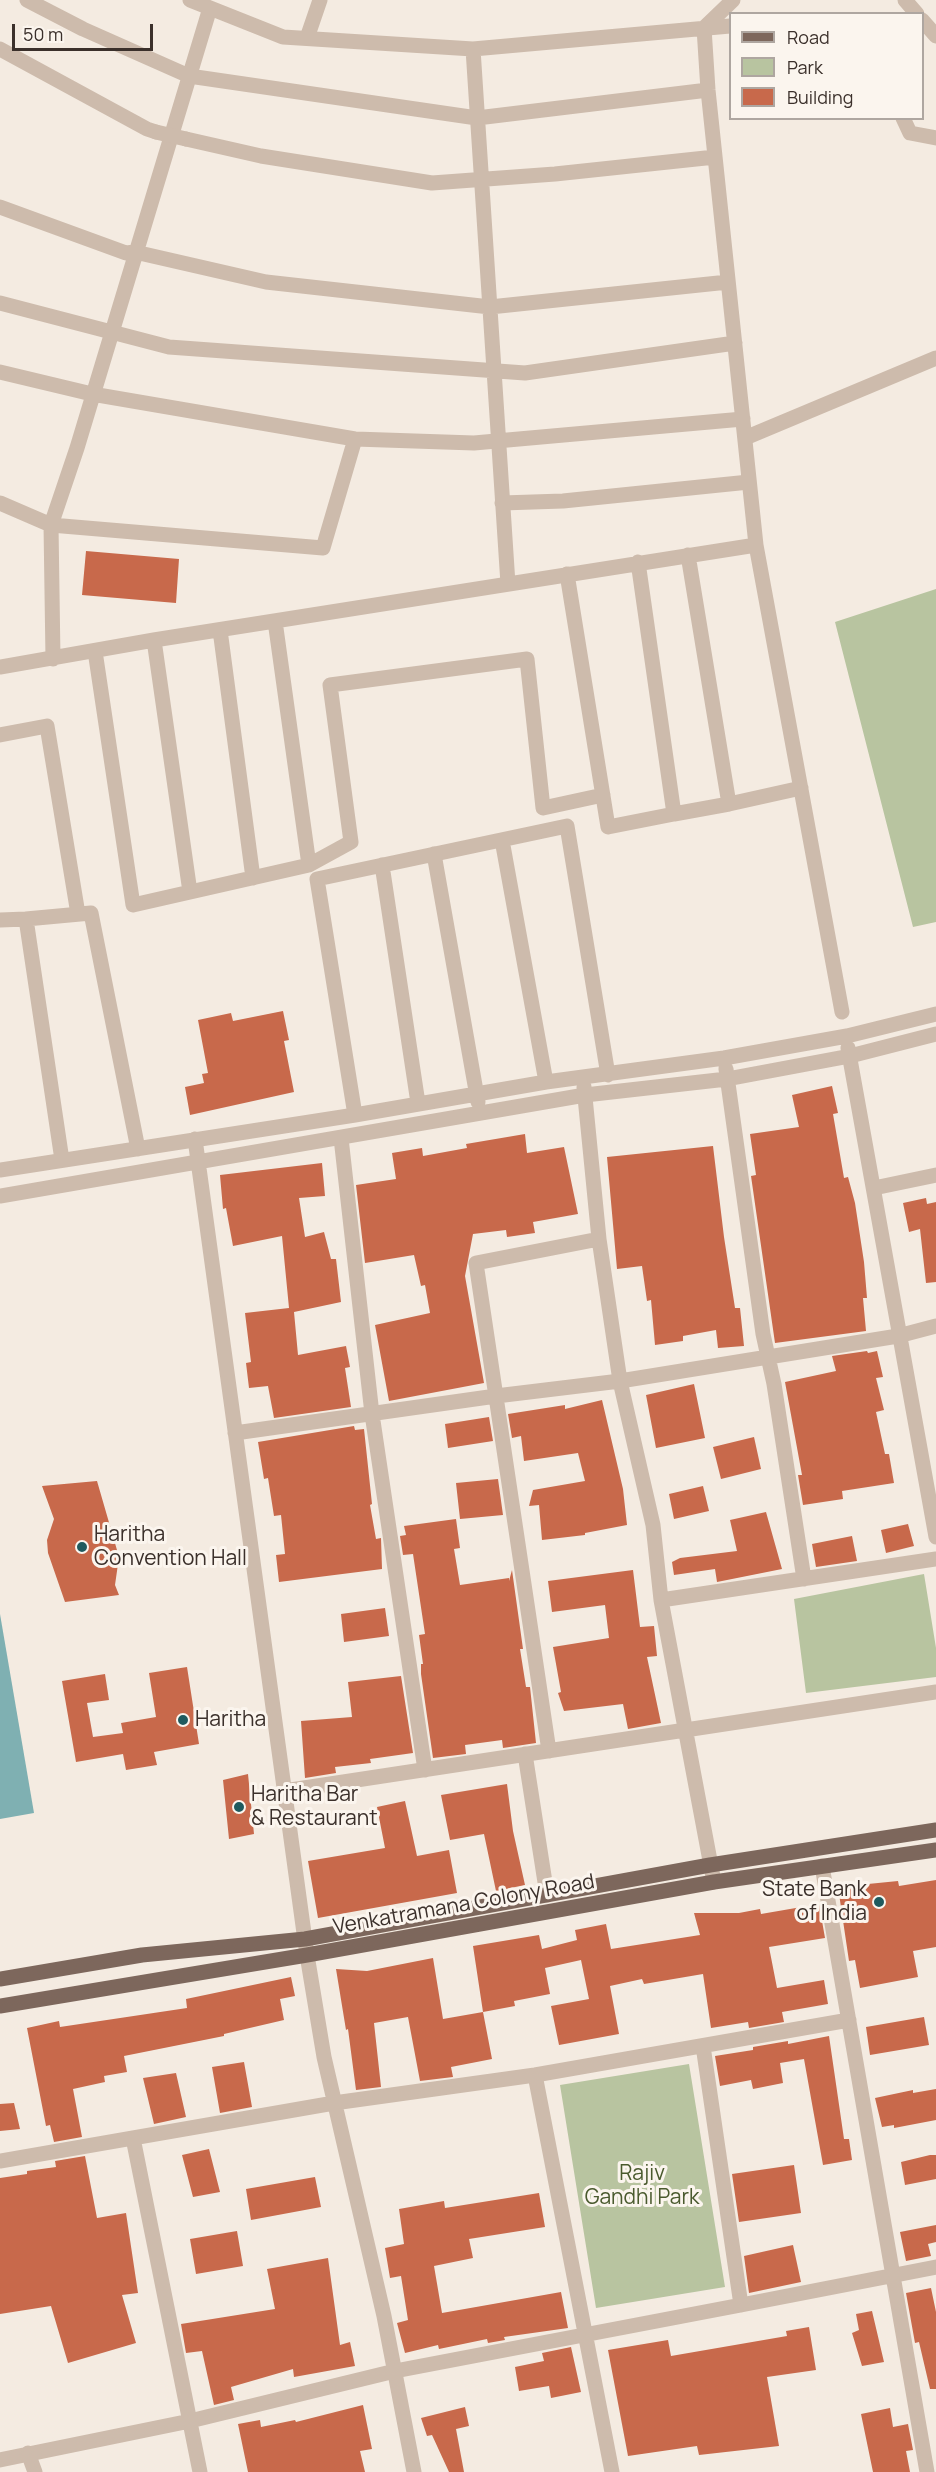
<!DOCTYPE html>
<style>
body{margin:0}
#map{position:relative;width:936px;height:2472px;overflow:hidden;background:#f4ebe1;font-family:Manrope,sans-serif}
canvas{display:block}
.legend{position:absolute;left:729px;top:12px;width:195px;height:108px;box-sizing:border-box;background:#fbf5ee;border:2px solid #aea6a0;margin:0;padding:8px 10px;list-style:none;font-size:18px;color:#3b302b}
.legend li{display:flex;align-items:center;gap:12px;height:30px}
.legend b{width:30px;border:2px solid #aea6a0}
.scale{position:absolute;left:12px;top:24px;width:141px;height:27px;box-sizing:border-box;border:3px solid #3b302b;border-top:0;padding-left:8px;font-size:18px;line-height:21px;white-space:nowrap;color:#3b302b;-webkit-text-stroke:4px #fbf5ee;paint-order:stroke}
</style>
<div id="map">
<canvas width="936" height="2472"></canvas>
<ul class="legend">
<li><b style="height:8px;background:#7d675c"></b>Road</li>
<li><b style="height:16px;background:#b8c4a0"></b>Park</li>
<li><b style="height:16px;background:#c8694b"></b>Building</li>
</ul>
<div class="scale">50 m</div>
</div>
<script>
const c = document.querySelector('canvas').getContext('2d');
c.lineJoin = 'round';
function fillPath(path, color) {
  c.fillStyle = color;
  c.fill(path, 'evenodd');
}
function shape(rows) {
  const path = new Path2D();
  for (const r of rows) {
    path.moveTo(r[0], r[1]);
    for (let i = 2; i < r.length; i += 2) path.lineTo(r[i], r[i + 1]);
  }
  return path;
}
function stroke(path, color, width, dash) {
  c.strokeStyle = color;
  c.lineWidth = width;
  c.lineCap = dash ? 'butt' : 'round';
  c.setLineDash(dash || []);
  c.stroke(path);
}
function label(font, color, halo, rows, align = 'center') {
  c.font = font + ' Manrope,sans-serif';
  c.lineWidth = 6;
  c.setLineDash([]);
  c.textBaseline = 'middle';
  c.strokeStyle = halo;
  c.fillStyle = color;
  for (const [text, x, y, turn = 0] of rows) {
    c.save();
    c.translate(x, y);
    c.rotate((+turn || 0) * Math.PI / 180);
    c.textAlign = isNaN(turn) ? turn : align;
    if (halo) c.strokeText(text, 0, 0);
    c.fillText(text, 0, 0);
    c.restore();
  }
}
fillPath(shape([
 [936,589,936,922,913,927,835,622],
 [924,1574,936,1648,936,1677,806,1693,794,1599],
 [689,2064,725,2287,596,2308,560,2085]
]), '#b8c4a0');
fillPath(shape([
 [0,1614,34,1813,0,1819]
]), '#7fb0b2');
fillPath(shape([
 [86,551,179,559,176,603,82,595],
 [283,1011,289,1040,284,1041,294,1092,190,1115,185,1087,204,1083,202,1074,208,1073,198,1020,231,1013,233,1021],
 [832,1086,838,1113,833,1114,844,1178,848,1177,855,1203,864,1262,867,1298,863,1298,866,1331,775,1343,751,1176,756,1175,750,1134,799,1127,792,1095],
 [525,1134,527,1153,564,1147,578,1214,533,1222,535,1233,507,1237,506,1230,473,1234,465,1276,484,1383,389,1401,375,1325,430,1313,425,1285,421,1286,414,1255,365,1263,356,1185,396,1179,392,1153,422,1148,423,1156,467,1148,466,1144],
 [713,1146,724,1237,735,1308,740,1308,744,1346,718,1348,716,1330,683,1336,683,1341,655,1345,651,1300,647,1301,642,1266,617,1269,607,1157],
 [322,1163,325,1196,299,1198,305,1237,324,1232,331,1259,336,1259,341,1302,294,1312,298,1355,346,1346,350,1367,345,1368,351,1407,274,1418,268,1386,249,1388,246,1363,251,1362,245,1313,289,1308,282,1236,233,1246,226,1208,223,1209,220,1175],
 [926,1198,927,1204,936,1202,936,1282,926,1283,920,1229,909,1232,903,1203],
 [867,1351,868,1353,877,1351,883,1377,876,1378,884,1410,876,1412,885,1454,889,1454,894,1483,842,1491,843,1499,803,1505,798,1475,802,1475,785,1382,836,1371,832,1356],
 [694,1384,705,1438,656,1448,646,1395],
 [602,1400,623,1489,627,1525,585,1533,585,1535,542,1540,539,1505,529,1506,533,1490,585,1481,578,1453,524,1461,521,1436,512,1438,508,1414,565,1405,565,1409],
 [489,1417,493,1441,448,1448,445,1424],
 [354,1426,355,1430,364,1429,372,1504,370,1505,376,1539,381,1538,382,1569,279,1582,276,1555,285,1554,281,1515,274,1516,268,1478,264,1479,258,1442],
 [754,1437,761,1469,721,1479,713,1447],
 [498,1479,503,1515,460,1519,456,1483],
 [97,1481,119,1557,115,1585,119,1595,65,1602,48,1553,47,1540,54,1519,42,1486],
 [703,1486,709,1511,674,1519,669,1494],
 [766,1512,782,1569,717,1582,715,1569,674,1575,672,1562,680,1558,737,1551,730,1520],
 [456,1519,460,1548,454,1549,460,1585,509,1578,509,1581,512,1570,523,1649,520,1649,526,1687,530,1687,536,1743,503,1748,502,1740,465,1745,466,1754,433,1758,421,1674,421,1664,423,1664,419,1635,425,1634,413,1554,403,1555,400,1536,406,1535,404,1526],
 [908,1524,914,1546,886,1553,881,1530],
 [852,1536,857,1561,816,1567,812,1544],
 [633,1570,640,1627,654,1626,657,1656,647,1657,661,1723,628,1729,623,1704,564,1711,558,1693,561,1692,553,1647,609,1638,605,1605,552,1612,548,1581],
 [385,1608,389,1636,344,1642,341,1614],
 [187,1667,199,1744,154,1752,157,1765,126,1770,123,1754,76,1762,62,1681,105,1674,109,1700,87,1703,93,1737,123,1733,121,1723,156,1717,149,1673],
 [401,1676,413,1753,370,1759,371,1763,335,1767,336,1773,305,1778,301,1721,352,1717,348,1682],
 [248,1774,254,1834,229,1839,223,1780],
 [507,1784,513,1831,525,1885,496,1891,484,1834,450,1840,441,1795],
 [405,1801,417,1856,449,1850,457,1893,318,1918,308,1861,385,1848,377,1807],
 [936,1880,936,1947,913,1951,918,1977,860,1988,855,1960,849,1961,838,1887,898,1881,899,1886],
 [819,1904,825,1938,769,1947,777,1988,824,1980,828,2004,782,2012,784,2022,749,2028,748,2022,711,2028,703,1974,644,1984,642,1979,610,1986,619,2034,559,2045,551,2006,589,1999,581,1960,545,1968,550,1994,514,2001,515,2006,483,2012,473,1946,539,1935,542,1949,577,1940,575,1930,606,1924,611,1949,700,1935,694,1913,739,1913,760,1909,761,1914],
 [433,1958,443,2019,483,2012,492,2059,451,2067,453,2077,420,2081,408,2017,374,2023,381,2087,356,2090,348,2029,346,2030,336,1969,367,1971],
 [291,1977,295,1996,280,1999,284,2020,224,2034,224,2036,124,2056,127,2072,104,2076,105,2082,73,2089,82,2137,54,2142,50,2125,46,2126,27,2028,59,2021,60,2027,187,2008,186,1999],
 [924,2017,929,2045,870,2055,866,2027],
 [829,2036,844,2139,849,2139,852,2160,823,2165,804,2059,780,2063,783,2083,753,2089,751,2080,720,2086,715,2056,753,2050,753,2047,788,2041,788,2044],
 [244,2062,252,2107,220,2113,212,2067],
 [176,2073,186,2117,154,2124,143,2078],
 [936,2089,936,2120,894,2128,894,2125,882,2127,875,2098,913,2090,913,2093],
 [14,2103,20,2129,0,2131,0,2104],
 [209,2149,220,2192,193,2197,182,2155],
 [930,2155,936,2155,936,2179,905,2185,901,2162],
 [85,2156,97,2218,126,2213,138,2293,122,2295,136,2343,68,2363,51,2306,0,2314,0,2178,27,2174,27,2171,56,2167,55,2161],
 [794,2165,801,2213,739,2222,732,2174],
 [315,2177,321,2207,251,2220,246,2189],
 [539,2193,545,2227,469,2239,473,2258,434,2266,442,2313,561,2292,568,2328,504,2337,505,2340,488,2343,487,2339,439,2349,438,2345,405,2353,397,2323,408,2320,401,2276,390,2278,385,2248,404,2244,399,2209,444,2201,445,2208],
 [936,2225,936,2242,928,2244,931,2256,906,2261,900,2232],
 [237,2231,243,2266,196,2274,190,2239],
 [793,2245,801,2282,749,2293,744,2256],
 [328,2258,340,2345,350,2342,355,2366,294,2377,293,2369,231,2387,234,2400,214,2405,202,2351,186,2353,181,2324,275,2309,267,2269],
 [931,2288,936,2312,936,2389,930,2389,919,2342,915,2343,906,2293],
 [872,2311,884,2362,862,2366,852,2333,859,2330,856,2314],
 [809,2327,816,2370,767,2377,779,2446,699,2455,697,2446,628,2456,608,2350,668,2340,671,2356,787,2336,786,2331],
 [571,2347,581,2392,551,2398,549,2386,519,2391,515,2367,544,2361,542,2353],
 [363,2405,372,2449,360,2451,365,2472,248,2472,238,2424,260,2420,261,2427,295,2420,296,2422],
 [465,2407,469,2426,456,2429,464,2472,449,2472,432,2435,427,2436,421,2418],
 [890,2408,893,2427,908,2424,913,2450,906,2451,910,2472,873,2472,861,2414]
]), '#c8694b');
stroke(shape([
 [27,0,83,29,189,76,477,118,708,90],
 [190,0,283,37,473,49,730,26],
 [733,0,704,28,708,90,756,545,842,1012],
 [905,0,917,14],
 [922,20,936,36],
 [307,38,320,0],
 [0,49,147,129,156,132],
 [473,49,508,584],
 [903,118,910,133,936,138],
 [186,139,261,156,432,183,555,174,715,157],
 [0,207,126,253,135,252,266,282,490,307,728,282],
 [0,303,169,347,525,373,735,343],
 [0,372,92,394,355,439,474,443,743,419],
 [745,438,936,358],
 [0,503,51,525,323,548,355,439],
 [502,503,563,501,749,482],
 [688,555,729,804,801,788],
 [638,562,674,814,729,804],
 [567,574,608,827,674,814],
 [220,630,253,878],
 [154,640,190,892],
 [95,651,133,905,309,865,275,621],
 [53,659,51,525,77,448,210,8],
 [0,667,154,640,756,545],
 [0,735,47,726,78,914],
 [502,840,546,1082],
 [434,854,478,1102],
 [309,865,351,842,330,685,527,659,543,808,603,795],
 [382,865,418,1103],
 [26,919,91,913,138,1149],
 [0,920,26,919,62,1160],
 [848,1048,936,1537],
 [726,1069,763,1334,774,1384,804,1579],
 [584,1087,599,1239,620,1381,653,1525,661,1600,714,1882],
 [355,1115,317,879,567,826,608,1075],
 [341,1138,372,1414,425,1770],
 [195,1139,307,1955,324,2057,384,2316,414,2472],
 [0,1170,355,1115,546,1082,724,1058,847,1036,936,1014],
 [874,1188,936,1175],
 [0,1196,585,1095,727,1079,850,1056,936,1034],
 [235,1433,496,1396,620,1381,898,1336,936,1326],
 [661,1600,936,1559],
 [549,1751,476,1263,599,1239],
 [525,1754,547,1895],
 [284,1791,936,1692],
 [822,1866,927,2472],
 [703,2046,741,2305,936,2267],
 [535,2075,612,2472],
 [133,2138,200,2472],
 [0,2161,334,2103,535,2075,849,2020],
 [28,2453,35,2472],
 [0,2460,190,2421,395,2371,741,2305]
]), '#cdbbac', 15);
stroke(shape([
 [0,1979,142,1955,305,1939,710,1865,936,1830],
 [0,2006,307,1955,714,1882,936,1850]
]), '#7d675c', 15);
stroke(shape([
 [156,132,186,139]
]), '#cdbbac', 15);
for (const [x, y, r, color] of [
 [82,1547,6,"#1f5a5e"],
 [183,1720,6,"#1f5a5e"],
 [239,1807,6,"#1f5a5e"],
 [879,1902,6,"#1f5a5e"]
]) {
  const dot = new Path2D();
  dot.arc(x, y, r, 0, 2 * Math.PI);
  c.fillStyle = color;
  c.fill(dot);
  stroke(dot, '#fbf5ee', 2);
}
label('21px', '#3b302b', '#fbf5ee', [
 ["Haritha",94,1535],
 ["Convention Hall",94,1559],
 ["Haritha",195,1720],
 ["Haritha Bar",251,1795],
 ["& Restaurant",251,1819],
 ["State Bank",867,1890,"right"],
 ["of India",867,1914,"right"]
], 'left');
label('21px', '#3b302b', '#fbf5ee', [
 ["Venkatramana Colony Road",464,1905,-10]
]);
label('21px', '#4a5a2e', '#fbf5ee', [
 ["Rajiv",642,2174],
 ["Gandhi Park",642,2198]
]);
</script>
